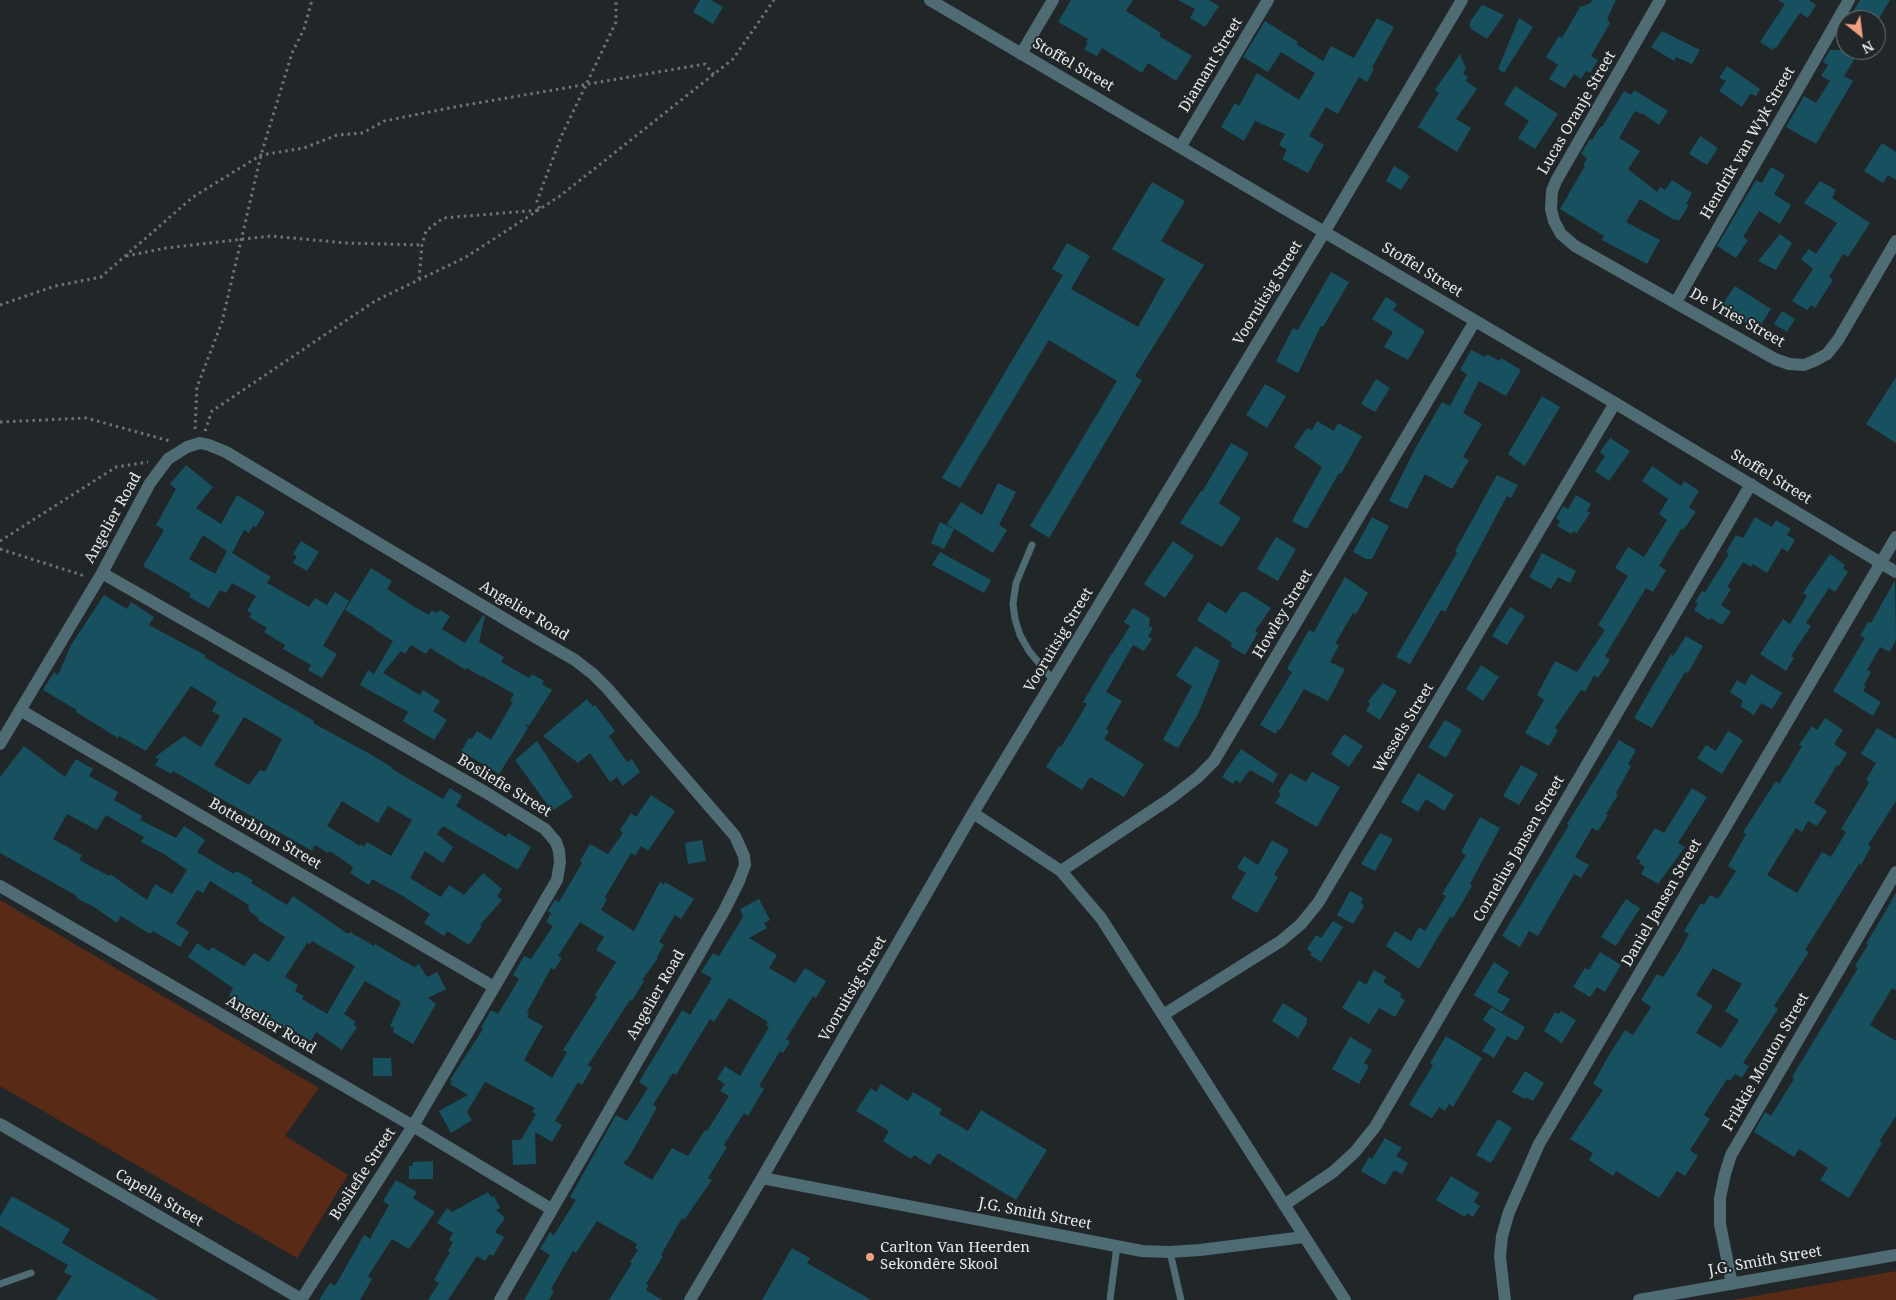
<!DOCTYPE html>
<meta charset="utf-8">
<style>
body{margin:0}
#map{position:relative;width:1896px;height:1300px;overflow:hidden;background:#212628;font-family:"Noto Serif",serif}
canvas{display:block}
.north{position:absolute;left:1836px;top:10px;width:50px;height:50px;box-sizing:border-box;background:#212628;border:1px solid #707476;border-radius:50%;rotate:151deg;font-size:14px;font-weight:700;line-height:20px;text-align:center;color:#e6eaeb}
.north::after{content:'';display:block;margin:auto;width:18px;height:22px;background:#f2a07f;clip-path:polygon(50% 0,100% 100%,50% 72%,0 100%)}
</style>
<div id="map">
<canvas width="1896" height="1300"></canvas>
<div class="north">N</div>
</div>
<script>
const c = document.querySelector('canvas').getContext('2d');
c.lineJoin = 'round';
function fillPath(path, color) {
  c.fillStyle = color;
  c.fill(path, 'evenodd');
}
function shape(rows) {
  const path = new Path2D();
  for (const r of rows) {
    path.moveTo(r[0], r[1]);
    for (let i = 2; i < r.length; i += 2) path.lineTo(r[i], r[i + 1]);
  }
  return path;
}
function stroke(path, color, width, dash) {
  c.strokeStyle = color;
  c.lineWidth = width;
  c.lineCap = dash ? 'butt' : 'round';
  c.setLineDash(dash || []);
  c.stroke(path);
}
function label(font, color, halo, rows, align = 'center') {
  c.font = font + ' "Noto Serif",serif';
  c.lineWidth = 4;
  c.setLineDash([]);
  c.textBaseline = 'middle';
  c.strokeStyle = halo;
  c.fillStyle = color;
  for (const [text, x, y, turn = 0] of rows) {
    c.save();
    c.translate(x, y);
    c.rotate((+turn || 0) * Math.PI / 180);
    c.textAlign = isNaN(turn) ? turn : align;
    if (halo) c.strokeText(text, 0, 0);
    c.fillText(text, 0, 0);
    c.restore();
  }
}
fillPath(shape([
 [0,900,319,1088,285,1136,348,1175,297,1258,0,1086],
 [1896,1271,1896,1300,1732,1300]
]), '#592a16');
fillPath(shape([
 [700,0,711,0,723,7,713,24,693,12],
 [1071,0,1133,0,1126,11,1161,33,1159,36,1192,56,1176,81,1148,63,1142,73,1102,48,1097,56,1084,49,1088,43,1086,42,1088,39,1058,22],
 [1178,0,1209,0,1219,6,1205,27,1190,18,1195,9],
 [1593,0,1616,0,1607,19,1610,23,1591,56,1598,60,1590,73,1586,71,1581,79,1574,74,1565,88,1549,79,1558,65,1546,57,1559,36,1562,38,1580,7,1589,4],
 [1778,0,1809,0,1816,5,1808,18,1800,13,1776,48,1774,47,1772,50,1760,42,1785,4],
 [1860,0,1890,0,1878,20,1848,20],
 [1482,5,1504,15,1487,39,1470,28,1470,22],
 [1377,18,1394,27,1372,68,1374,69,1367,82,1359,77,1338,114,1326,107,1309,136,1324,145,1308,173,1282,159,1287,150,1279,145,1285,134,1255,121,1244,141,1221,127,1235,103,1239,106,1257,73,1299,100,1315,73,1281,52,1268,72,1243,57,1265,21,1298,42,1296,44,1323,61,1331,46,1354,58],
 [1519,18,1533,27,1504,73,1498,69],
 [1662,31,1700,50,1692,64,1676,57,1674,61,1651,47],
 [1830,50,1860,50,1844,76,1853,81,1816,144,1786,127,1804,96,1816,103,1830,81,1821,76,1828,65,1823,62],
 [1460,54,1466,69,1463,73,1468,77,1466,81,1477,89,1456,119,1471,128,1457,152,1418,127,1439,93,1435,90],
 [1727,66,1760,89,1756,96,1750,94,1742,107,1719,91,1726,81,1719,78],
 [1515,86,1558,114,1535,149,1518,138,1529,121,1504,104],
 [1634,90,1668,111,1659,125,1642,113,1641,114,1635,111,1619,138,1640,151,1628,169,1657,192,1660,187,1665,190,1672,180,1692,193,1686,204,1689,205,1679,221,1675,219,1674,220,1640,199,1626,222,1660,240,1647,264,1602,240,1604,236,1560,209,1585,166,1583,165,1587,158,1581,154,1590,139,1592,140,1600,127,1602,127,1624,91,1631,95],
 [1700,136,1718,148,1707,165,1689,154],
 [1882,143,1896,152,1896,180,1888,175,1883,183,1864,171],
 [1394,166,1410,176,1401,190,1386,181],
 [1771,167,1785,175,1774,194,1791,205,1780,224,1759,211,1743,237,1748,240,1736,258,1717,246,1756,180,1762,183],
 [1820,181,1836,190,1832,198,1870,223,1848,257,1843,254,1829,277,1833,280,1815,308,1811,305,1807,310,1792,301,1813,269,1801,259,1809,249,1816,254,1837,223,1804,203],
 [1152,182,1185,201,1161,241,1204,265,1135,376,1142,380,1049,538,1030,526,1117,381,1049,340,960,488,942,478,1063,275,1052,269,1067,243,1090,256,1071,289,1138,327,1165,279,1112,249],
 [1780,234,1792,243,1776,270,1758,261],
 [1331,272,1349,282,1323,327,1321,326,1298,373,1276,361,1293,328,1298,330],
 [1735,286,1771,309,1759,328,1753,324,1751,326,1741,319,1739,321,1719,309],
 [1386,297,1397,304,1393,310,1425,331,1408,360,1384,347,1393,332,1372,319],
 [1782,311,1795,319,1787,332,1774,324],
 [1471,350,1485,357,1487,354,1499,361,1501,358,1521,370,1506,396,1479,381,1463,413,1482,424,1463,457,1469,460,1452,489,1425,474,1407,509,1389,501,1416,447,1442,402,1450,406,1467,374,1460,370],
 [1896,377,1896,443,1866,424],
 [1376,379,1390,388,1375,412,1361,404],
 [1265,384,1286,396,1267,428,1246,415],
 [1542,396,1560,407,1525,466,1508,454],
 [1317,421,1334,431,1338,423,1362,436,1341,474,1339,473,1307,529,1292,521,1322,467,1294,447,1307,428,1312,430],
 [1610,438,1630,451,1609,481,1595,471,1605,456,1600,452],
 [1231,443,1249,453,1219,503,1241,518,1222,547,1180,523,1201,491,1202,492],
 [186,465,213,487,196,508,221,524,237,495,265,512,256,527,253,526,249,533,244,530,232,553,271,577,267,583,309,607,315,598,327,605,335,592,349,601,323,646,337,654,322,678,308,670,311,665,283,649,285,645,264,632,267,628,249,617,252,614,247,611,256,596,232,583,226,593,220,590,209,608,189,597,191,594,143,566,164,530,156,525,176,489,170,484],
 [203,535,227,551,215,574,189,559],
 [1652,466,1681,486,1684,481,1699,491,1689,507,1696,512,1683,530,1681,529,1659,566,1666,570,1653,592,1646,588,1605,656,1610,660,1598,678,1594,675,1585,692,1581,690,1555,728,1558,730,1549,746,1525,733,1544,700,1537,695,1555,661,1577,672,1605,630,1598,625,1628,576,1615,568,1628,547,1644,557,1667,520,1659,514,1668,499,1642,481],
 [1497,475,1518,485,1511,498,1507,496,1445,612,1441,610,1410,664,1396,657,1457,553,1455,551],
 [998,483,1016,492,999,525,1007,530,993,553,947,524,961,502,982,515],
 [1576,495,1591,504,1587,511,1590,513,1577,533,1574,531,1571,534,1557,526,1560,521,1556,518,1563,506,1568,509],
 [1372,517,1389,526,1372,559,1366,559,1353,552],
 [1755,517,1772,527,1776,520,1791,529,1787,535,1795,540,1788,552,1782,548,1767,573,1753,564,1751,567,1743,562,1727,587,1731,589,1721,605,1731,612,1722,625,1711,618,1709,620,1694,610,1698,604,1695,602,1702,591,1705,592,1729,554,1726,552,1736,535,1743,538],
 [940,522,954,529,944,549,931,543],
 [1276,537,1296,549,1278,581,1257,569],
 [301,541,319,552,307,571,293,563,297,556,293,554],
 [1173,541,1194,556,1165,598,1144,584],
 [940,552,991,580,984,593,932,565],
 [1542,553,1576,571,1570,583,1558,577,1551,589,1529,577],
 [1830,554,1845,565,1843,568,1848,572,1835,592,1829,588,1806,623,1811,626,1791,656,1794,658,1786,671,1760,654,1783,619,1790,624,1807,596,1803,593],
 [371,568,392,581,387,589,413,606,429,615,432,610,436,613,440,610,450,616,442,629,465,643,483,615,485,616,479,642,504,657,501,662,529,678,532,674,544,681,542,684,552,690,529,726,525,723,528,728,499,774,461,751,469,738,472,739,477,731,491,740,513,702,510,700,514,694,482,676,482,677,467,668,466,670,430,648,426,654,411,645,405,654,401,651,383,673,420,695,423,690,440,701,433,711,447,720,434,740,403,721,408,712,360,685,368,670,374,674,393,641,374,629,374,628,345,610],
 [1345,577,1368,593,1356,614,1353,613,1335,644,1339,645,1330,662,1345,669,1328,701,1304,689,1280,730,1278,729,1276,734,1260,725,1292,672,1287,669,1309,630,1314,632],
 [1895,580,1896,640,1890,652,1880,647,1867,670,1871,672,1864,685,1866,686,1863,691,1881,702,1873,716,1833,691,1865,638,1860,636,1868,622,1871,623],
 [1241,592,1246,592,1271,608,1255,631,1258,633,1245,655,1230,646,1232,643,1197,620,1208,602,1226,613],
 [104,595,127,609,131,602,154,617,149,625,205,655,204,657,314,721,313,723,370,754,393,768,392,769,443,799,450,788,462,796,456,806,506,837,508,833,531,847,518,870,443,826,437,834,453,847,443,863,425,851,410,878,441,897,449,885,464,895,483,873,502,889,497,896,502,900,480,925,482,926,469,945,447,931,444,936,424,923,430,914,403,896,372,879,369,885,350,873,353,867,330,851,328,853,315,845,312,851,173,771,171,774,155,765,159,759,155,757,184,736,201,747,220,716,212,711,217,702,191,686,146,751,119,736,118,738,76,712,77,710,43,690,54,672,58,675,71,645],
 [244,717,282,739,265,772,260,770,249,785,214,765],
 [342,801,378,823,388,806,412,820,391,856,367,842,364,847,361,844,360,846,327,826],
 [1510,607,1525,616,1507,645,1492,636],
 [1133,608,1150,618,1149,626,1153,628,1148,636,1152,639,1144,651,1133,645,1106,692,1122,701,1106,729,1109,731,1104,739,1144,764,1124,797,1090,777,1082,790,1046,767,1059,746,1061,747,1087,704,1083,702,1112,653,1113,653,1130,626,1124,622],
 [1686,636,1703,646,1688,673,1685,672,1652,728,1634,718,1671,654,1673,656],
 [1195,646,1220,661,1198,714,1178,748,1163,740,1192,686,1176,676],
 [1481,665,1499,677,1483,701,1466,689],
 [1751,674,1782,693,1772,709,1761,703,1754,715,1740,706,1743,701,1730,692,1737,680,1745,685],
 [1383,683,1397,691,1380,720,1366,711,1370,704,1368,701],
 [587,699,593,707,595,705,615,731,609,736,627,762,632,759,640,772,623,786,617,777,610,782,590,753,578,763,543,736],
 [1825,718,1843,730,1834,744,1847,753,1839,766,1837,765,1814,803,1827,811,1817,826,1808,821,1802,832,1796,828,1767,875,1797,893,1822,852,1831,857,1846,832,1841,829,1866,788,1869,782,1866,780,1876,763,1861,754,1877,728,1896,739,1896,801,1868,845,1871,847,1861,865,1859,864,1805,950,1809,952,1774,1006,1778,1009,1743,1063,1749,1066,1742,1078,1735,1074,1730,1081,1727,1079,1704,1115,1710,1119,1690,1150,1698,1156,1685,1176,1677,1171,1659,1198,1616,1171,1613,1176,1589,1160,1593,1153,1570,1139,1603,1090,1593,1084,1609,1055,1625,1030,1633,1035,1651,1007,1641,1000,1657,974,1663,977,1681,949,1689,934,1684,931,1701,903,1704,905,1710,895,1718,899,1736,871,1728,866,1746,834,1743,832,1776,781,1779,784,1802,746,1799,745,1812,726,1817,730],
 [1713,968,1742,984,1725,1011,1739,1020,1721,1048,1696,1033,1713,1006,1696,995],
 [1445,720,1462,730,1446,758,1428,747],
 [1728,731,1743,740,1722,774,1697,758,1706,745,1716,751],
 [1344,734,1363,746,1349,767,1331,754],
 [1619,740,1636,750,1628,764,1631,766,1616,793,1618,795,1606,814,1608,815,1598,831,1592,828,1575,857,1589,865,1581,878,1574,874,1538,936,1529,931,1520,947,1502,936,1569,825,1567,824],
 [537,741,573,797,552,811,515,760],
 [24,746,65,777,76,759,93,769,89,776,118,792,114,800,142,816,140,820,176,838,184,826,205,840,197,852,234,874,236,871,253,880,251,883,287,905,293,896,348,934,350,932,374,946,375,944,414,967,419,964,427,977,437,972,446,989,428,998,436,1004,413,1044,393,1032,394,1028,390,1026,401,1002,365,981,344,1014,356,1022,354,1025,357,1027,342,1050,316,1032,311,1041,286,1026,284,1029,229,996,233,988,188,957,197,943,209,951,212,947,244,966,254,953,269,962,285,937,258,920,259,918,249,911,250,910,248,908,249,905,210,881,203,893,197,890,176,924,189,932,180,947,153,931,150,934,121,916,117,923,94,907,76,898,77,896,0,853,0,777],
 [67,814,97,830,106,815,144,837,141,842,164,854,187,870,172,894,155,884,147,900,110,874,109,876,79,860,82,855,53,839],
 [312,941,355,966,327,1014,302,999,304,996,295,991,298,985,285,977,307,943,310,944],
 [1241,749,1278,774,1273,783,1250,770,1240,783,1236,780,1233,784,1222,777],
 [1521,765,1538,774,1519,805,1503,796],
 [1312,772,1340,787,1317,827,1275,803,1281,794,1278,792,1290,773,1306,782],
 [1418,773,1454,795,1444,811,1426,799,1418,812,1401,802],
 [1692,788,1707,797,1678,843,1685,847,1658,884,1641,874,1645,867,1639,863,1641,861,1636,858,1655,828,1664,833],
 [651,795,675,811,648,851,641,846,635,856,631,853,605,897,607,899,601,910,634,931,660,882,664,885,665,882,694,899,681,919,675,915,659,942,664,945,657,957,658,958,642,980,644,981,632,1001,630,1000,588,1065,592,1068,582,1085,578,1082,555,1121,562,1125,552,1142,535,1132,536,1164,513,1165,512,1140,521,1140,536,1114,532,1112,535,1108,485,1082,467,1112,472,1120,451,1133,439,1111,468,1095,450,1084,452,1081,450,1080,483,1029,481,1028,491,1010,498,1014,519,979,513,975,524,956,531,959,553,926,546,922,551,913,548,911,555,900,559,902,582,863,580,861,590,844,608,854,623,833,620,830,631,813,636,817],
 [580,922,604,937,596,950,616,962,595,995,597,997,563,1050,567,1052,552,1078,524,1060,543,1026,527,1017,529,1014,527,1012,551,968,554,970,562,958,558,956],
 [1480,817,1500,828,1470,884,1472,886,1453,918,1450,917,1419,969,1386,946,1395,931,1411,941,1419,927,1425,931,1446,896,1442,894,1466,855,1461,852],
 [1380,833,1393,839,1375,871,1361,864],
 [702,840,706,861,688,864,685,843],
 [1272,840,1289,850,1274,875,1278,877,1257,913,1231,898,1246,873,1237,868,1244,856,1258,865],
 [1350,891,1363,898,1361,903,1364,906,1353,924,1337,915],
 [1896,893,1896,990,1892,988,1870,1025,1896,1041,1896,1116,1879,1142,1882,1143,1849,1198,1820,1180,1828,1168,1799,1149,1794,1157,1754,1132,1765,1112,1771,1116,1794,1079,1792,1077,1858,968,1855,966,1868,945,1866,944],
 [759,899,770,920,764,923,767,928,749,938,777,955,769,968,795,983,805,968,826,981,816,998,813,996,786,1039,790,1042,783,1053,780,1051,759,1086,764,1089,748,1116,744,1113,724,1145,727,1147,708,1178,712,1180,684,1220,682,1218,661,1255,663,1256,646,1284,649,1285,646,1290,662,1300,609,1300,632,1263,630,1262,638,1250,635,1248,637,1244,597,1221,576,1253,573,1251,559,1275,551,1289,554,1291,549,1300,524,1300,550,1255,540,1249,550,1232,554,1235,576,1200,570,1197,616,1115,627,1121,648,1088,639,1082,677,1019,682,1010,690,1015,712,978,701,972,713,953,719,956,743,917,740,909],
 [729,998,768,1022,766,1025,769,1027,740,1076,725,1066,717,1079,725,1084,720,1091,729,1096,707,1131,705,1130,688,1156,672,1148,652,1180,623,1163,629,1157,649,1122,657,1107,653,1105,673,1073,676,1075,710,1019,714,1022],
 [1626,899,1640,908,1616,946,1601,937],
 [1333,921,1343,927,1321,962,1310,955,1312,953,1307,949,1316,935,1321,938],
 [1600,952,1621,965,1605,992,1597,987,1590,997,1573,987,1585,968,1589,970],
 [1494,962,1509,972,1497,992,1510,999,1502,1012,1474,995],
 [1374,970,1386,977,1383,982,1402,994,1400,997,1405,1000,1395,1017,1379,1008,1369,1024,1342,1008,1359,980,1366,985],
 [1283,1003,1307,1018,1307,1023,1298,1038,1272,1021],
 [1491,1007,1525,1027,1517,1041,1507,1036,1494,1058,1482,1051,1496,1029,1483,1020],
 [1561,1011,1576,1020,1562,1043,1544,1031,1555,1012,1559,1014],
 [1446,1036,1482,1058,1453,1107,1449,1104,1445,1111,1439,1107,1432,1118,1409,1105,1433,1065,1430,1063],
 [1350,1037,1372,1050,1364,1063,1369,1066,1359,1084,1332,1069],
 [373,1058,391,1058,392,1076,373,1076],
 [1525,1071,1544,1083,1533,1101,1526,1097,1525,1099,1512,1092],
 [881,1084,908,1101,913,1092,942,1109,939,1114,968,1131,981,1110,1047,1150,1016,1200,938,1153,930,1165,914,1155,911,1159,883,1141,889,1131,856,1111,871,1088,876,1092],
 [1498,1119,1512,1128,1491,1163,1476,1155],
 [1385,1138,1402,1148,1396,1156,1408,1163,1402,1174,1394,1170,1385,1185,1361,1171,1369,1157,1372,1159],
 [433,1161,433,1179,409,1179,409,1166,413,1166,413,1162],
 [1451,1176,1479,1193,1474,1202,1480,1206,1473,1217,1467,1213,1465,1217,1436,1200],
 [396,1180,417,1192,413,1198,435,1212,409,1249,392,1239,368,1276,372,1279,360,1300,319,1300,330,1283,335,1286,364,1235,370,1239,389,1205,383,1201],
 [488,1192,491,1197,494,1196,500,1208,496,1210,505,1218,495,1232,504,1237,493,1256,490,1254,485,1261,477,1256,448,1300,428,1300,439,1283,434,1280,450,1252,448,1251,453,1242,449,1240,453,1233,437,1223,447,1208,452,1212],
 [12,1196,70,1229,62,1243,159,1300,56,1300,72,1276,64,1272,68,1265,0,1226,0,1216],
 [792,1248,810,1258,807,1263,871,1300,762,1300]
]), '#175160');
stroke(shape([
 [126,256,166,248,271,236,346,243,422,245],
 [419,279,422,245,426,231,443,218,540,210,537,201,561,137,616,22,616,0],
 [0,305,55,286,101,277,193,197,261,155,304,148,337,135,363,133,384,121,460,106,705,64,714,75],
 [0,422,86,418,170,441],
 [195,429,197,387,222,322,261,155,292,53,304,29,312,0],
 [205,431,212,411,375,301,466,257,560,196,733,59,774,0],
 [0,541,116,467,148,462],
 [0,549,85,576]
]), '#6e7374', 3, [2.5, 4]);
stroke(shape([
 [1032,545,1016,583,1013,604,1015,619,1020,635,1029,651,1053,680],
 [1170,1252,1181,1300],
 [0,1284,31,1273],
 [1110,1300,1117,1246]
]), '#4f6b74', 7);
stroke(shape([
 [930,0,1615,403,1896,572],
 [1660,0,1556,181,1552,191,1551,209,1554,221,1561,234,1575,246,1775,359,1789,364,1804,365,1814,361,1827,354,1838,340,1896,241],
 [1021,54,1053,0],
 [1181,146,1268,0],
 [1676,302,1849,0],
 [102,573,485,792,545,829,556,842,559,851,560,862,557,880,413,1126,301,1300],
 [20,710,494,987],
 [0,744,102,573,150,483,168,459,187,447,200,443,209,445,226,452,535,637,575,660,593,674,607,688,735,836,744,856,745,865,739,881,724,911,500,1300],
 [973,813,1061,871,1101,918,1345,1300],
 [1061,871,1171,798,1198,777,1214,761,1475,321],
 [0,886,413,1126,551,1209],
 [1163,1015,1281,941,1301,924,1318,903,1615,403],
 [0,1124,301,1299],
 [762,1178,1142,1251,1170,1252,1200,1250,1304,1237],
 [1284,1205,1333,1172,1355,1152,1375,1127,1751,484],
 [1732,1284,1720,1224,1720,1198,1725,1174,1731,1155,1896,872],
 [690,1300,762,1178,973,813,1325,231,1462,0],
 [1505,1300,1500,1257,1502,1236,1509,1212,1539,1144,1896,537],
 [1639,1300,1896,1255]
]), '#4f6b74', 12);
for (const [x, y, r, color] of [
 [870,1257,5,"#f2a07f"]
]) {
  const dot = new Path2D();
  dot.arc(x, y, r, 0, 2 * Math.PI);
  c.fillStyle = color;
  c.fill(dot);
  stroke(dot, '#212628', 2);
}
label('15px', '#e6eaeb', '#212628', [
 ["Stoffel Street",1073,65,30],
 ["Diamant Street",1211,65,-59],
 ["Lucas Oranje Street",1577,113,-60],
 ["Hendrik van Wyk Street",1748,143,-60],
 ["Stoffel Street",1422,270,31],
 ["Vooruitsig Street",1268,293,-59],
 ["De Vries Street",1737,318,29],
 ["Stoffel Street",1771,477,31],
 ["Angelier Road",113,518,-61],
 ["Angelier Road",524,611,31],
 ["Howley Street",1283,614,-59],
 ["Vooruitsig Street",1059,640,-59],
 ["Wessels Street",1404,728,-59],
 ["Bosliefie Street",504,786,31],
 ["Botterblom Street",265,834,30],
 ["Cornelius Jansen Street",1519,849,-60],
 ["Daniel Jansen Street",1662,903,-60],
 ["Vooruitsig Street",853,989,-60],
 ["Angelier Road",656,995,-60],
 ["Angelier Road",271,1025,30],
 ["Frikkie Mouton Street",1766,1062,-60],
 ["Bosliefie Street",363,1174,-57],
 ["Capella Street",159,1198,30],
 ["J.G. Smith Street",1035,1214,11],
 ["J.G. Smith Street",1765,1261,-10]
]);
label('15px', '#e6eaeb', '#212628', [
 ["Carlton Van Heerden",880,1248],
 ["Sekondêre Skool",880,1265]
], 'left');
</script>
